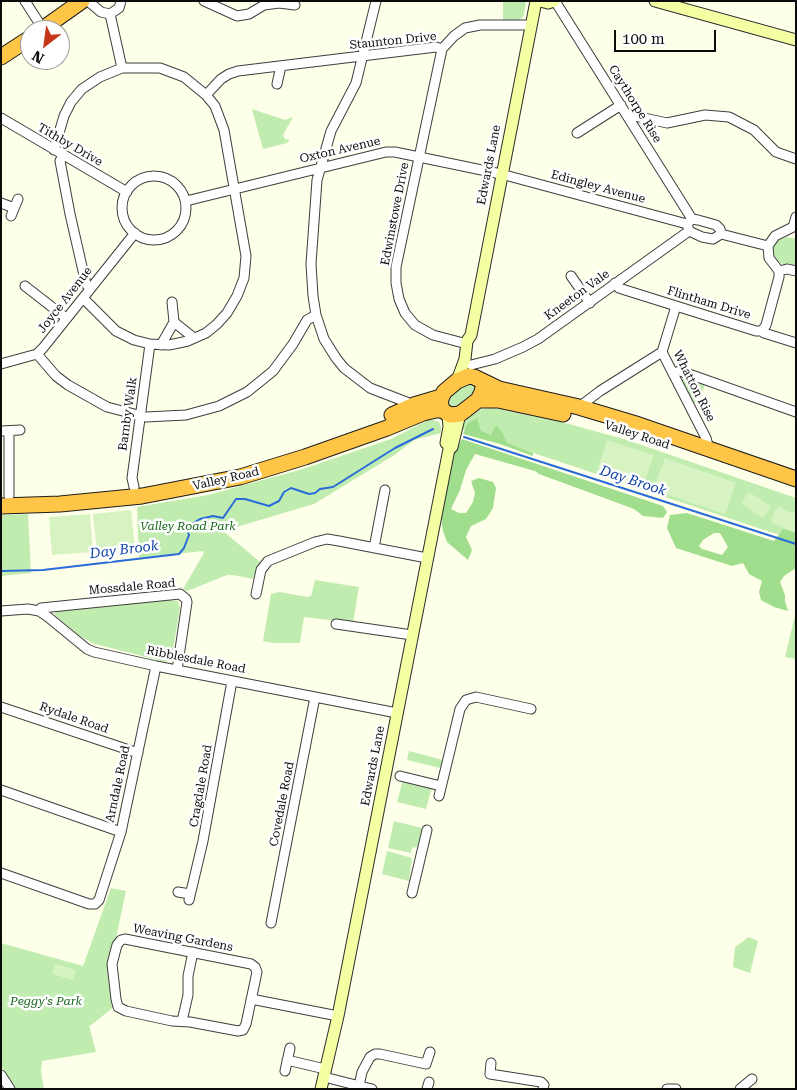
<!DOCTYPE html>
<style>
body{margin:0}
#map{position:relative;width:797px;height:1090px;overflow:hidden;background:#feffe9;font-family:"Roboto Serif",serif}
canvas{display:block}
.frame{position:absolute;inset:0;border:2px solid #0b0b0b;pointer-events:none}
.north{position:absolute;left:20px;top:20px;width:50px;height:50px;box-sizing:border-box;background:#fff;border:1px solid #9d9d9d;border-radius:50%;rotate:210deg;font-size:14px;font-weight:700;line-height:20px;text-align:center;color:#0b0b0b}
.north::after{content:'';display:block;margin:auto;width:18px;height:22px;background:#c63718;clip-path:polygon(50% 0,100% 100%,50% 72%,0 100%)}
.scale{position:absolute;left:614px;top:30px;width:102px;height:22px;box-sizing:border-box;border:2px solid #0b0b0b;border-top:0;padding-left:6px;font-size:15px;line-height:18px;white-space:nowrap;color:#0b0b0b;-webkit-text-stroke:4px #fff;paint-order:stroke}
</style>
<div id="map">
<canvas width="797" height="1090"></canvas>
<div class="frame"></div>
<div class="north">N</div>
<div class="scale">100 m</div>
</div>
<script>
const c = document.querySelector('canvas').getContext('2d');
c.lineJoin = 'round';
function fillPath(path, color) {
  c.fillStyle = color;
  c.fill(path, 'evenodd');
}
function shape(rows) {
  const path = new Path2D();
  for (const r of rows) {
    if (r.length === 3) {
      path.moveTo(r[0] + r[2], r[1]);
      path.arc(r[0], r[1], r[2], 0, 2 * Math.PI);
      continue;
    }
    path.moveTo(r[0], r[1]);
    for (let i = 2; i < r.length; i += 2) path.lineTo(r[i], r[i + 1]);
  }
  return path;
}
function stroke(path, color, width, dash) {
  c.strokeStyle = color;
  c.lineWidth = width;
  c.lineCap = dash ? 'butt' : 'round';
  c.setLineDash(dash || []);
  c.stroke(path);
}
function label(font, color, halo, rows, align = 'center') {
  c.font = font + ' "Roboto Serif",serif';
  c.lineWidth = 5;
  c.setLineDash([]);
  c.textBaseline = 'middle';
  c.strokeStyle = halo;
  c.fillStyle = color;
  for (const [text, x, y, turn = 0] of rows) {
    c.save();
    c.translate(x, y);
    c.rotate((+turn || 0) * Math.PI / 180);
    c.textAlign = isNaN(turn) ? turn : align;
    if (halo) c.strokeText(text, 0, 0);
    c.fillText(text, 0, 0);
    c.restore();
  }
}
fillPath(shape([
 [503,1,526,1,524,15,521,19,518,21,503,21],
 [252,109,285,120,293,117,283,135,285,139,290,140,287,143,263,149],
 [787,237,796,239,796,264,793,266,780,263,773,255,773,247,777,241],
 [684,377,705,384,700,399,692,404,681,380],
 [465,382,474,382,478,390,456,410,446,407,447,395],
 [494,408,569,424,627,440,796,498,796,541,786,536,770,532,462,429,464,423,472,414,482,409],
 [428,420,434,420,439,422,441,427,441,433,414,440,396,454,314,504,223,531,260,562,253,579,233,575,227,575,187,591,183,589,204,553,203,551,139,558,137,507,208,495,303,469,391,439],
 [28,514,31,573,1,576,1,515],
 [315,580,359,587,353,623,304,617,300,643,273,643,263,641,271,594,280,592,307,597,311,596],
 [170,600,178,601,180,608,172,656,170,660,165,662,92,643,80,636,55,615,54,611],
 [796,611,796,659,785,657],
 [409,751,443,760,440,768,407,760],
 [403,780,432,787,426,809,397,802],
 [394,821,422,828,417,847,412,848,411,853,388,848],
 [387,851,412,858,409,881,382,874],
 [111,888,126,891,109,971,115,1006,90,1026,89,1025,96,1052,42,1061,41,1071,44,1089,16,1089,1,1066,1,943,83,966],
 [749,937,758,941,750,973,733,967,735,947]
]), '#c1ecb0');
fillPath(shape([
 [477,418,481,431,491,435,496,425,502,432,507,443,533,453,533,456,500,444,463,434,468,423],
 [462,439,663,506,667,512,663,518,643,516,634,509,539,474,535,471,475,454,466,470,460,490,451,509,459,513,466,513,473,502,475,493,471,481,479,478,493,482,496,488,493,508,486,519,471,526,466,537,472,550,468,560,447,542,443,531,441,517,452,457],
 [687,513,774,541,783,529,796,533,796,568,784,576,780,582,785,595,785,601,788,611,774,607,761,600,759,592,762,581,749,574,743,563,732,566,676,548,667,528,670,515],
 [714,533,720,533,728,547,722,555,702,549,699,546,703,540]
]), '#a0de8e');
fillPath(shape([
 [607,440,654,455,642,489,596,474],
 [665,458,736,483,725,514,653,490],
 [749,492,771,507,763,518,741,503],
 [780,506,787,511,796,513,796,533,774,524,771,522,775,510],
 [131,510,135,549,97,553,93,514],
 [90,514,93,552,52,555,49,517],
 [55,964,76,970,73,980,52,974]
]), '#d7f3c2');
stroke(shape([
 [464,437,796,544],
 [1,571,43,570,179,554,184,548,189,535,187,530,190,525,200,519,213,516,223,518,236,499,245,499,269,506,279,501,284,492,291,488,309,494,315,493,320,489,333,487,395,448,433,429]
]), '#296bd9', 2);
const street = shape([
 [25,1,43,29],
 [88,1,101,12,110,14,119,8,121,1],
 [204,1,237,16,249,14,264,5,279,3,295,5],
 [376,1,356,83,331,131,317,180,311,264,313,296,316,315,324,339,336,358,344,368,370,388,414,405],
 [555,1,692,219],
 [110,14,122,68],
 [277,84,281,66],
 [206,95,221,79,229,74,238,71,436,47,442,49],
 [1,118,127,192],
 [630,119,635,116,667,123,705,115,729,117,754,130,776,152,796,159],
 [577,133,621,105],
 [54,150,64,116,71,102,82,89,100,77,122,68,160,68,184,77,206,95,215,106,224,130,246,256,244,278,237,296,227,313,217,324,206,333,188,341,169,345,150,344,134,340,116,331,83,298],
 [63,155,60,161,70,214,86,284,90,288],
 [154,208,32],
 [186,201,386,152,395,152,501,174,687,224],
 [1,203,14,208],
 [11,216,18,199],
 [689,222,692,219,698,220,716,225,720,229,721,234],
 [688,227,689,231,702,237,713,239,721,234,768,246],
 [779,271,787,269,796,271],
 [571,276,590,303],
 [615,283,619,288,625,290,756,331,762,331,764,333,796,343],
 [25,286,66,318],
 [676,306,662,352,706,438,709,449],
 [174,322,194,338],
 [762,331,766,325,779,277,779,271,769,258,768,246,775,236,793,227,796,217],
 [467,344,433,335,415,325,405,313,399,299,396,283,396,267,442,49,454,36,465,28,480,25,530,25],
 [161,345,174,322,172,302],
 [37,354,56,376,68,385,107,407,146,417,186,415,219,406,247,392,262,380,273,371,293,344,307,320,316,315],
 [1,364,37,354,43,348,135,233],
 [471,365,495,359,523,347,538,339,689,231],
 [673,373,680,371,689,374,796,412],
 [579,407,600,391,662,352],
 [1,431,20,430],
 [134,487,132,478,150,344],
 [9,496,9,431],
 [374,548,385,490],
 [256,594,261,570,268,561,315,542,327,539,339,541,427,558],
 [1,611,28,609,39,611,48,617,87,649,94,652,156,666,397,713],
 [39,611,41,608,180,594,186,599,187,602,177,670],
 [336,624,412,635],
 [1,707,138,753],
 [400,776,441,786],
 [1,790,121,832],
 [439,796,460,709,466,700,476,697,531,709],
 [1,873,89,904,95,904,99,900,121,832,156,666],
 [178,892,190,894],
 [412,893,427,830],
 [189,900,203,841,232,681],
 [271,923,315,697],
 [125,939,251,964,255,967,257,972,246,1024,243,1030,238,1031,190,1022,172,1021,126,1011,118,1007,116,999,112,964,117,945,121,940,125,939],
 [251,999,338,1016],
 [182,1021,188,995,188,976,193,952],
 [287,1060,325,1069],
 [491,1063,490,1074,541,1082,544,1085,543,1089],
 [285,1071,290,1048],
 [1,1075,10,1089],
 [324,1077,372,1089],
 [359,1086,362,1072,370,1057,375,1054,380,1054,426,1064,430,1052],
 [427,1089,429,1082],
 [667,1089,676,1089],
 [740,1089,752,1079]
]);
const secondary = shape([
 [540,1,548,3,554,1],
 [655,1,796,40],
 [457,381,465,359,467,341,471,335,536,1],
 [446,443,449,427,448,415],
 [321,1089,338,1016,449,449,452,447,460,414]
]);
const highway = shape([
 [41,30,82,1],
 [1,57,30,38],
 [484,382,482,392,478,400,460,414,450,415,442,410,440,401,444,392,457,381,469,376,474,377,499,389,579,407,639,425,796,479],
 [478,400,498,400,563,414],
 [392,415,414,405,441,397],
 [1,506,60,504,142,496,240,477,305,457,387,428,423,413,436,410,442,410]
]);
stroke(street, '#3e3e3e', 11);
stroke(secondary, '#2d2d2d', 13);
stroke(highway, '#1c1c1c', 17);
stroke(street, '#fff', 9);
stroke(secondary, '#f4ffa4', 11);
stroke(highway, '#ffc547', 15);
label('12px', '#0b0b0b', '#fff', [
 ["Staunton Drive",393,41,-6],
 ["Caythorpe Rise",635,104,58],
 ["Tithby Drive",70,145,30],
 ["Oxton Avenue",340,150,-13],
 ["Edwards Lane",489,165,-79],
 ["Edingley Avenue",598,187,15],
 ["Edwinstowe Drive",395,214,-79],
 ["Kneeton Vale",577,295,-36],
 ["Joyce Avenue",65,300,-52],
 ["Flintham Drive",709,303,17],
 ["Whatton Rise",694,386,63],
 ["Barnby Walk",128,414,-82],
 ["Valley Road",637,435,18],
 ["Valley Road",226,479,-13],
 ["Mossdale Road",132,587,-5],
 ["Ribblesdale Road",196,660,11],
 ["Rydale Road",74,718,19],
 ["Edwards Lane",373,766,-79],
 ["Arndale Road",118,784,-78],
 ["Cragdale Road",201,786,-80],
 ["Covedale Road",282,804,-79],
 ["Weaving Gardens",183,938,11]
]);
label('italic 12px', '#176718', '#fff', [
 ["Valley Road Park",188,526],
 ["Peggy's Park",46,1001]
]);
label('italic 14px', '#0b3fa6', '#fff', [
 ["Day Brook",633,481,18],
 ["Day Brook",124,550,-7]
]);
</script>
